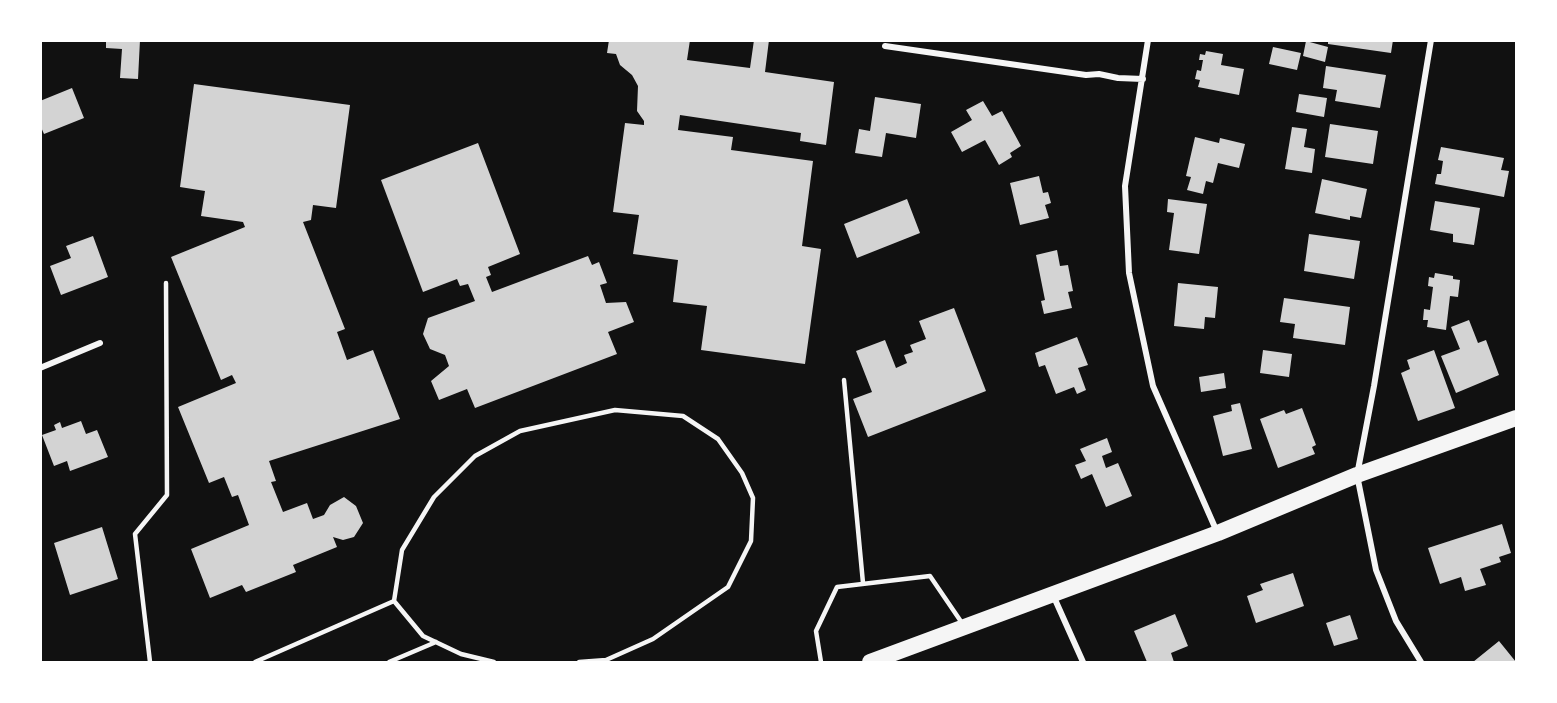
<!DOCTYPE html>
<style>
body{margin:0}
#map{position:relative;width:1557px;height:703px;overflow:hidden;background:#111;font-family:Arial,sans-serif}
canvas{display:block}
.frame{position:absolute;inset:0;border:42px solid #fff;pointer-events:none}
</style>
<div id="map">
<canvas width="1557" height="703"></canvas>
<div class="frame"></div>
</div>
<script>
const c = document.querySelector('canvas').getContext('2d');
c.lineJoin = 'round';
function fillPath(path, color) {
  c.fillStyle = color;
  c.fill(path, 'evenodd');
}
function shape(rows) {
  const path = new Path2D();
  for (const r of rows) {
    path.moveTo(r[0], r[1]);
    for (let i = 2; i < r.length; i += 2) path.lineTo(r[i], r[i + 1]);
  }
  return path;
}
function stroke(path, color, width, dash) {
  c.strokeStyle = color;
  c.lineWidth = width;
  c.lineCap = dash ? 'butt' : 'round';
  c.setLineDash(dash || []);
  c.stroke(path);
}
fillPath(shape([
 [106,40,140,40,138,79,120,78,122,49,106,48],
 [609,40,690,40,687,60,750,68,754,40,769,40,765,72,834,82,826,145,800,141,801,133,680,115,678,130,733,137,731,150,813,161,802,246,821,249,805,364,701,350,707,306,673,302,678,260,633,254,639,215,613,212,625,123,644,125,644,121,637,111,638,86,632,75,620,65,616,54,607,53],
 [1328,40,1393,40,1391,53,1328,44],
 [1306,41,1328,47,1325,62,1303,56],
 [1273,47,1301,53,1297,70,1269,64],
 [1206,51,1223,54,1221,65,1244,69,1239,95,1198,87,1200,80,1195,79,1197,70,1201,71,1203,60,1199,60,1200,54,1205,55],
 [1326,66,1386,75,1380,108,1335,101,1337,90,1323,88],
 [194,84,350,105,336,208,313,205,311,220,303,222,345,329,337,332,347,360,373,350,400,419,269,461,276,481,271,482,283,512,307,503,313,519,324,515,330,505,344,497,356,506,363,523,354,537,343,540,333,537,337,547,293,565,296,572,246,592,242,585,210,598,191,549,249,525,238,495,232,497,224,477,209,483,178,407,236,383,232,375,221,380,171,257,245,227,243,222,201,216,205,191,180,187],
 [72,88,84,118,44,134,40,125,40,101],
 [1299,94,1327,98,1324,117,1296,112],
 [875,97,921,104,916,138,886,133,882,157,855,153,859,129,870,131],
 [983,101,992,116,1002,111,1021,146,1010,153,1012,157,999,165,985,140,962,152,951,132,972,120,966,110],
 [1330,124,1378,131,1373,164,1325,157],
 [1292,127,1307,129,1304,147,1315,149,1312,173,1285,169],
 [1195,137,1219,143,1220,138,1245,144,1239,168,1218,163,1213,183,1206,181,1203,194,1187,190,1191,177,1186,176],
 [478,143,520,254,488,267,491,275,486,277,492,292,588,256,592,265,599,262,607,283,600,285,606,303,626,302,634,322,608,332,617,354,475,408,467,389,439,400,431,381,449,366,445,355,430,349,423,334,428,318,475,301,468,284,460,286,457,279,423,292,381,180],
 [1441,147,1504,158,1501,170,1509,171,1504,197,1435,184,1437,174,1441,174,1443,161,1438,160],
 [1039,176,1043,193,1048,192,1051,203,1045,205,1049,218,1020,225,1010,183],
 [1322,179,1367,189,1361,218,1350,216,1350,220,1315,213],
 [907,199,920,233,857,258,844,224],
 [1168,199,1207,204,1199,254,1169,250,1174,213,1167,212],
 [1435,201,1480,208,1474,245,1453,242,1453,234,1430,230],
 [1309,234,1360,241,1354,279,1304,271],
 [93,236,108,277,61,295,50,266,71,258,66,246],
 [1057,250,1060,266,1068,265,1073,291,1068,292,1072,308,1044,314,1041,301,1045,300,1036,255],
 [1435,273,1453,276,1453,279,1460,280,1458,297,1450,296,1446,330,1427,327,1428,320,1423,320,1424,309,1430,310,1433,287,1428,286,1429,277,1434,278],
 [1178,283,1218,287,1215,318,1205,317,1204,329,1174,326],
 [1284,298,1350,307,1345,345,1293,338,1295,324,1280,322],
 [954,308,986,391,868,437,853,399,872,392,856,351,885,340,896,368,907,363,904,355,913,352,910,345,926,339,919,321],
 [1469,320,1478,343,1486,340,1499,375,1456,393,1441,356,1460,349,1451,327],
 [1077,337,1088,365,1078,368,1086,390,1077,394,1074,387,1056,394,1045,365,1039,367,1035,353],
 [1263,350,1292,354,1289,377,1260,373],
 [1434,350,1455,408,1418,421,1401,373,1410,369,1407,360],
 [1224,373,1226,388,1201,392,1199,377],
 [1240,403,1252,449,1223,456,1213,416,1232,411,1231,405],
 [1302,408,1316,445,1312,447,1315,454,1278,468,1260,419,1284,410,1286,414],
 [81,421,86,434,97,430,108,457,70,471,67,461,54,466,42,435,56,430,54,425,60,422,62,428],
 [1107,438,1112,452,1102,456,1106,468,1118,463,1132,496,1106,507,1092,474,1081,479,1075,465,1086,461,1080,449],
 [1502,524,1511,553,1499,557,1501,562,1480,569,1486,585,1465,591,1461,577,1440,584,1428,548],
 [102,527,118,579,70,595,54,543],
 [1293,573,1304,606,1256,623,1247,596,1263,590,1260,584],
 [1175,614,1188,646,1171,653,1174,662,1147,662,1134,631],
 [1350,615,1358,639,1334,646,1326,623],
 [1499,641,1516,662,1473,662]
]), '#d3d3d3');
stroke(shape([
 [844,380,863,583],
 [150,662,135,534,167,495,166,283],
 [255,662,394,601],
 [389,662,436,642],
 [494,662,461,654,423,636,394,601,402,550,434,497,475,456,520,431,615,410,683,416,718,439,742,473,753,498,751,541,728,587,653,639,606,660,579,662],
 [821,662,816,631,837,587,930,576,962,623]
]), '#f5f5f5', 4.5);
stroke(shape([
 [1148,40,1125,186,1129,273,1153,386,1217,532],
 [885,46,1086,75,1099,74,1118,78,1143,79],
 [40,368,100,343],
 [1053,595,1083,662],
 [1421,662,1396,621,1376,570,1357,475,1374,386,1431,40]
]), '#f5f5f5', 6);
stroke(shape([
 [870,662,1218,533,1357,475,1516,418]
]), '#f5f5f5', 16);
</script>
